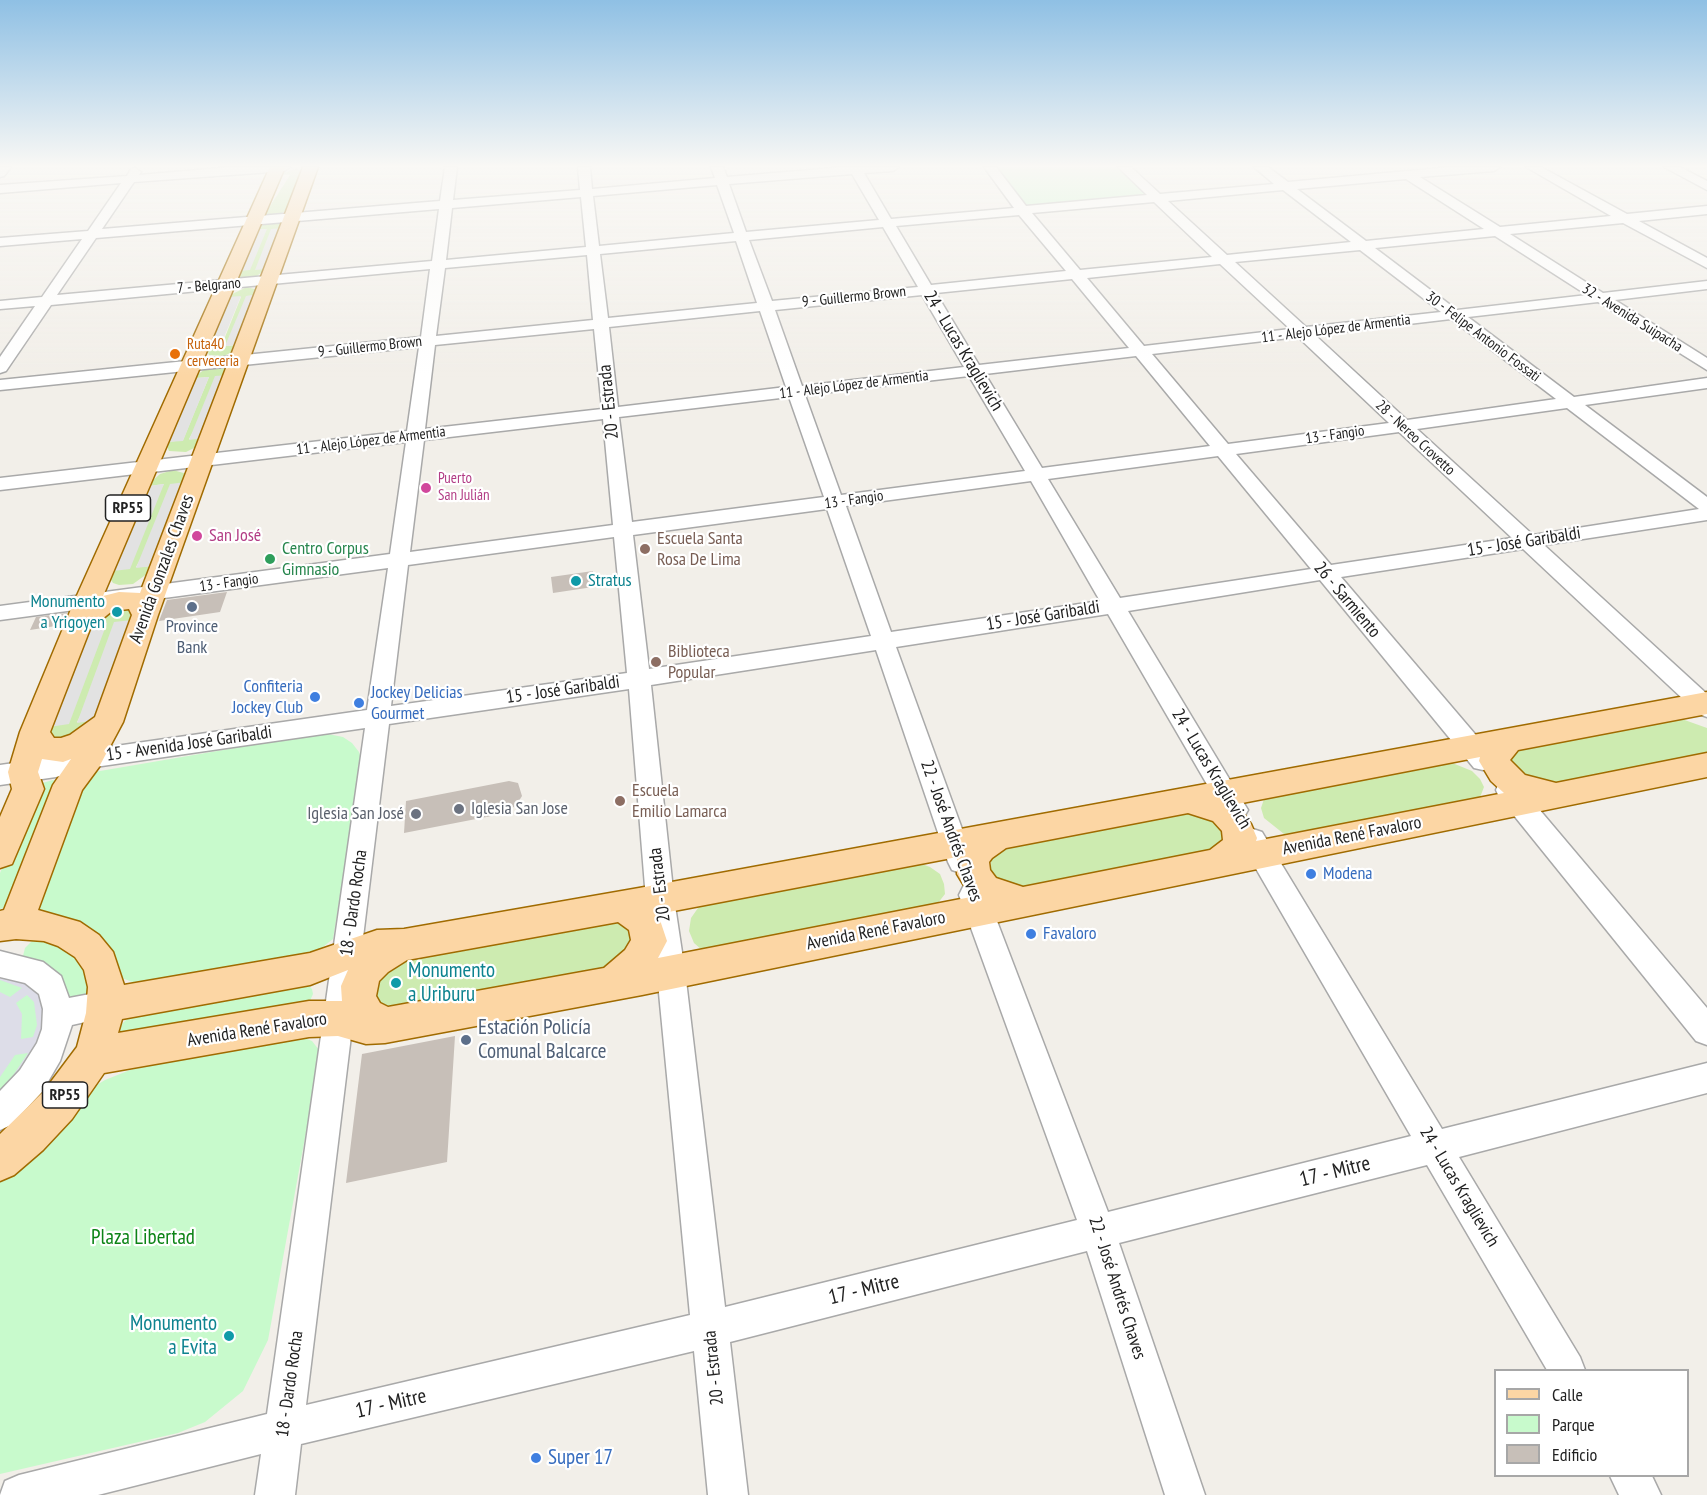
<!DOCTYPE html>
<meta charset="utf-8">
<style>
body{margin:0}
#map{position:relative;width:1707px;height:1495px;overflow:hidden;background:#f2efe9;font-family:"PT Sans Narrow",sans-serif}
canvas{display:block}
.legend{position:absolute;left:1494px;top:1369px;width:195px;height:108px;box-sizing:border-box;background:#fff;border:2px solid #a7a7a7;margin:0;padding:8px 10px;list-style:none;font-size:18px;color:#222}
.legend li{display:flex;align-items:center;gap:12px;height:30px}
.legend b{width:30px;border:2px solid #a7a7a7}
</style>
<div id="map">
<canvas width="1707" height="1495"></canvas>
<ul class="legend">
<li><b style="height:8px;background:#fcd6a4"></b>Calle</li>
<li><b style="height:16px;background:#c8facc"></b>Parque</li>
<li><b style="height:16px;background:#c7bfb8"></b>Edificio</li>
</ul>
</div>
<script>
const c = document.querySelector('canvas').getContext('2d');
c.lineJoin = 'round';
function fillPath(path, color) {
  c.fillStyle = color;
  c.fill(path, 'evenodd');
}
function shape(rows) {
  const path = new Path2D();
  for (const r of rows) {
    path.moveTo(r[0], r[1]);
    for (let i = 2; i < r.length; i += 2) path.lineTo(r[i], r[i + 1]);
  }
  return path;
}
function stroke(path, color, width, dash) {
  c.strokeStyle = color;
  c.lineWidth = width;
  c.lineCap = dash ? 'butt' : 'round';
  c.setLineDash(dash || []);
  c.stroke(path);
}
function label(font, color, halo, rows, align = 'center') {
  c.font = font + ' "PT Sans Narrow",sans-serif';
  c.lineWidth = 4.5;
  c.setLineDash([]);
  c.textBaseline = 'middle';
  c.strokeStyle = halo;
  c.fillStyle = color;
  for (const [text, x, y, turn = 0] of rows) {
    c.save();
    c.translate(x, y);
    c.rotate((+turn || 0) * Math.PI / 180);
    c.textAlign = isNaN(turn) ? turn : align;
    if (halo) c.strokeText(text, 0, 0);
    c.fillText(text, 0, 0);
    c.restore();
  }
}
fillPath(shape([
 [295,169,304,171,290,208,279,215,265,214,290,175,281,174],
 [272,222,282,224,266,269,254,278,240,277,239,271,266,229,256,230,260,226],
 [247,287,258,290,226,346,238,345,234,351,224,356,209,355,207,348,221,347,241,297,229,297,230,295],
 [221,366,228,369,189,439,203,438,198,446,186,452,169,451,167,446,168,442,183,440,209,377,196,378,197,375,205,369],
 [173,470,187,474,136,567,153,566,151,571,133,584,119,585,113,583,111,580,113,571,164,484,149,486,151,482,160,474],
 [130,607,134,614,77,722,97,720,64,746,46,734,106,624,89,626,102,610],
 [1679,718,1707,728,1707,757,1552,787,1527,781,1511,762,1511,754,1517,748],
 [1445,760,1472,771,1480,779,1484,787,1479,800,1298,835,1284,834,1264,818,1261,808,1264,799,1271,793],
 [1194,809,1219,821,1228,838,1220,852,1023,891,999,883,991,872,991,861,995,851,1005,845],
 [916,862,930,867,940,874,944,884,945,894,934,908,702,950,694,943,689,931,691,918,698,908,710,900],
 [613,915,627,921,637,940,620,966,383,1013,370,987,384,963]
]), '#cdebb0');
fillPath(shape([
 [992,167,1119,167,1144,191,1145,196,1028,207,1023,205],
 [323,733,343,737,352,743,359,752,362,761,333,939,309,958,135,983,122,978,113,967,39,910,34,902,76,787,94,772],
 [53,780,56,781,8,906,0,909,0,873,33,791,39,784],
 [42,936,87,963,89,993,85,997,69,1001,25,959,23,956,25,948,33,940],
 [0,972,37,987,44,1035,0,1102],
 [307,984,312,989,313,994,309,1003,120,1036,119,1033,122,1024,130,1016],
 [300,1036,312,1041,319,1050,319,1061,268,1340,243,1391,205,1422,178,1433,0,1474,0,1177,85,1092,105,1080,130,1070]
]), '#c8facc');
fillPath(shape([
 [282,228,266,269,255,270,271,229],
 [267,229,250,270,239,271,256,230],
 [258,294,238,345,225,346,246,296],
 [241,296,220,347,207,348,229,297],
 [228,375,203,438,189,440,215,376],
 [209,377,183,441,168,442,196,378],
 [186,482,153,566,136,568,170,484],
 [164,484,130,569,113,571,149,486],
 [132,620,97,720,77,723,114,622],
 [107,623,69,724,49,727,89,626]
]), '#e2e2e2');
fillPath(shape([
 [0,972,37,987,47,1007,44,1035,30,1066,8,1083,28,1053,15,1055,0,1077,0,992,10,997,22,988,0,980],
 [27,995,34,1002,37,1025,33,1037,21,1039,22,1014,16,1003]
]), '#dddde8');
fillPath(shape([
 [593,571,593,587,553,593,551,577],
 [227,592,220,612,159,621,167,600],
 [67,613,62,625,30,630,36,617],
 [509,781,518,783,522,796,517,804,507,813,404,833,406,801],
 [455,1036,447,1162,346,1183,362,1054]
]), '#c7bfb8');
const minor = shape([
 [0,167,11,167,4,176,0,177,0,167],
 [232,167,290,167,284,171,134,182,102,229,440,201,445,167,457,167,453,200,580,190,578,167,590,167,592,189,715,178,711,167,723,167,727,177,845,167,899,167,893,171,864,173,891,219,1014,208,984,167,996,167,1026,206,1147,195,1118,167,1131,167,1160,194,1274,184,1254,167,1268,167,1288,182,1451,167,1500,167,1494,171,1420,177,1500,227,1611,216,1526,167,1541,167,1627,214,1707,206,1707,214,1639,221,1707,258,1707,268,1623,223,1510,234,1603,293,1707,281,1707,289,1615,300,1707,358,1707,370,1598,302,1468,317,1574,397,1707,378,1707,388,1585,405,1707,497,1707,520,1544,545,1707,694,1707,717,1699,714,1523,549,1341,577,1492,754,1495,761,1492,768,1483,770,1474,768,1320,580,1128,611,1248,810,1244,817,1235,820,1226,817,1108,614,896,647,974,862,970,870,961,873,952,870,948,862,876,650,651,685,674,899,685,972,725,1307,1077,1220,959,895,963,887,973,883,983,887,987,895,1108,1212,1411,1136,1244,848,1240,840,1244,832,1253,829,1262,832,1442,1129,1707,1063,1707,1093,1459,1157,1580,1357,1585,1370,1547,1370,1427,1165,1119,1243,1205,1495,1165,1495,1087,1251,730,1342,748,1495,708,1495,694,1351,301,1444,295,1495,255,1495,261,1454,98,1495,0,1495,5,1481,19,1475,267,1414,365,728,88,768,56,777,0,785,0,765,56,757,88,750,367,710,388,568,0,620,0,606,390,554,406,442,0,490,0,478,407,431,419,347,0,390,0,380,421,337,430,269,51,305,6,371,0,373,0,357,35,306,0,309,0,301,42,297,82,239,0,246,0,238,88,231,121,183,0,193,0,185,127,176,131,169,135,168,141,172,139,175,232,167],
 [852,174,879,220,746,232,729,184,852,174],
 [1406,179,1484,229,1366,241,1297,189,1406,179],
 [717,185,734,233,599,246,593,196,717,185],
 [1283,190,1351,242,1227,255,1168,201,1283,190],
 [581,197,586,247,446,260,452,208,581,197],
 [1154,202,1212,257,1080,270,1032,213,1154,202],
 [439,209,432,261,57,295,96,238,439,209],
 [1019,215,1066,271,931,285,896,226,1019,215],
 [883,227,918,287,772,301,749,240,883,227],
 [1495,236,1587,295,1457,310,1375,248,1495,236],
 [736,241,757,303,608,318,600,254,736,241],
 [1360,250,1441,312,1306,327,1235,262,1360,250],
 [587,255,593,320,436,336,445,268,587,255],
 [1220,264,1290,329,1144,346,1087,278,1220,264],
 [1072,279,1129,348,979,365,936,293,1072,279],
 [922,295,964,367,802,386,775,310,922,295],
 [760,311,786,387,618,407,609,327,760,311],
 [1451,319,1556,399,1407,420,1315,335,1451,319],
 [594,329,602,409,425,429,435,345,594,329],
 [1298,337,1389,423,1228,444,1152,354,1298,337],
 [1136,356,1210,446,1042,468,985,374,1136,356],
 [969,376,1025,471,841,495,805,395,969,376],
 [789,397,824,497,632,522,619,417,789,397],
 [1567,408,1699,509,1533,535,1417,429,1567,408],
 [603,419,613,525,410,552,424,440,603,419],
 [1399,432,1512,538,1331,565,1236,454,1399,432],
 [1218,456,1311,569,1120,598,1048,479,1218,456],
 [1031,481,1100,601,891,632,846,506,1031,481],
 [827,509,871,636,649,669,633,535,827,509],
 [614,537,627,673,391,706,408,565,614,537],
 [629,689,646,899,657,972,690,1315,306,1405,389,724,629,689],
 [1664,167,1680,167,1707,181,1707,190,1664,167],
 [1508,780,1517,783,1707,1008,1707,1045,1696,1041,1499,797,1496,790,1499,783,1508,780],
 [0,951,43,962,61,976,69,998,106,991,116,995,121,1005,116,1015,72,1025,60,1061,42,1092,11,1125,0,1130,0,1091,20,1070,37,1043,42,1029,43,1009,39,994,25,983,0,977,0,951],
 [1610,1476,1652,1476,1661,1495,1619,1495,1610,1476]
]);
const major = shape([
 [270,167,285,167,103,596,119,592,140,593,303,167,318,167,158,615,123,722,99,767,82,790,38,910,80,922,99,935,113,952,124,985,310,953,377,930,404,929,639,888,1707,692,1707,714,1518,750,1510,760,1525,775,1556,783,1707,753,1707,777,642,995,385,1043,366,1044,338,1036,309,1037,104,1073,72,1119,43,1150,14,1175,0,1181,0,1134,44,1091,77,1047,86,1013,88,987,84,970,75,957,58,946,44,941,16,939,0,941,0,911,4,910,53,785,71,759,63,762,42,759,38,772,44,789,12,864,0,868,0,817,12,789,8,772,20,732,74,602,270,167],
 [129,609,132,615,95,717,70,735,61,738,54,738,50,732,90,629,112,611,129,609],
 [1480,757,1479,761,1491,781,1504,793,1256,841,1257,838,1251,824,1237,804,1480,757],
 [1188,813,1213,821,1222,831,1223,840,1210,850,1023,887,996,878,990,870,989,862,992,858,1006,848,1188,813],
 [957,857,957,874,971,897,658,958,667,941,658,914,957,857],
 [618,922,629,930,631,940,625,950,604,968,388,1007,380,1003,376,996,379,981,388,972,407,960,618,922],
 [348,970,341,986,342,1001,309,1001,118,1033,122,1019,310,985,348,970]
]);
stroke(minor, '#a9a9a9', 3);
stroke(major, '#a06b00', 3);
fillPath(minor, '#fff');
fillPath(major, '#fcd6a4');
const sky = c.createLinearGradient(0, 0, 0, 377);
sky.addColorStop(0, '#8fc0e4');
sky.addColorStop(0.44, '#f9f8f5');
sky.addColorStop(1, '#f9f8f500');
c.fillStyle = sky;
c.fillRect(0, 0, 1707, 377);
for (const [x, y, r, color] of [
 [175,354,6,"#e8710a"],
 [426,488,6,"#d1479c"],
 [197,536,6,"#d1479c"],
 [645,549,6,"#8d6e63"],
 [270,559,6,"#2e9e5b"],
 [576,581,6,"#0f9aa8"],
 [192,607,6,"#5c6f8a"],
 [117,612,6,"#0f9aa8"],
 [656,662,6,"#8d6e63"],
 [315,697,6,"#3f7fe0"],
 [359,703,6,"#3f7fe0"],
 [620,801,6,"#8d6e63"],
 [459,809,6,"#6b7280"],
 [416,814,6,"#6b7280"],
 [1311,874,6,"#3f7fe0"],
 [1031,934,6,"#3f7fe0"],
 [396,983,6,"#0f9aa8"],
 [466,1040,6,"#5c6f8a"],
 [229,1336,6,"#0f9aa8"],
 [536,1458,6,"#3f7fe0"]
]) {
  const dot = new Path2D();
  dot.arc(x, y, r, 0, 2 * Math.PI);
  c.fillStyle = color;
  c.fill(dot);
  stroke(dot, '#fff', 2);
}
label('15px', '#222', '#fff', [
 ["7 - Belgrano",209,286,-5],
 ["9 - Guillermo Brown",854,297,-6],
 ["32 - Avenida Suipacha",1632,318,32],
 ["11 - Alejo López de Armentia",1336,329,-7],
 ["30 - Felipe Antonio Fossati",1483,337,37],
 ["9 - Guillermo Brown",370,347,-6],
 ["11 - Alejo López de Armentia",854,385,-7],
 ["13 - Fangio",1335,435,-8],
 ["28 - Nereo Crovetto",1415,438,43],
 ["11 - Alejo López de Armentia",371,441,-7],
 ["13 - Fangio",854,500,-8],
 ["13 - Fangio",229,583,-8]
]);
label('15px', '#c56008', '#fff', [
 ["Ruta40",187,345],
 ["cerveceria",187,362]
], 'left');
label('15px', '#b23c85', '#fff', [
 ["Puerto",438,479],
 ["San Julián",438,496]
], 'left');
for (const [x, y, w] of [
 [128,508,45],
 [65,1095,45]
]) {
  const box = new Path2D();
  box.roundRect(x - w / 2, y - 13, w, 26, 4.5);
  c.fillStyle = '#fff';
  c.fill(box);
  stroke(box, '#222', 1.5);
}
label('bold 16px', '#222', null, [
 ["RP55",128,508],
 ["RP55",65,1095]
]);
label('18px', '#222', '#fff', [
 ["24 - Lucas Kraglievich",963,351,59],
 ["20 - Estrada",609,402,-96],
 ["15 - José Garibaldi",1524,542,-9],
 ["Avenida Gonzales Chaves",162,569,-70],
 ["26 - Sarmiento",1347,600,50],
 ["15 - José Garibaldi",1043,616,-9],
 ["15 - José Garibaldi",563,690,-8],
 ["15 - Avenida José Garibaldi",189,744,-8],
 ["24 - Lucas Kraglievich",1211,769,59],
 ["22 - José Andrés Chaves",951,831,70],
 ["Avenida René Favaloro",1352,836,-11],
 ["20 - Estrada",660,885,-97],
 ["18 - Dardo Rocha",354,903,-82],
 ["Avenida René Favaloro",876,931,-11],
 ["Avenida René Favaloro",257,1030,-9],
 ["24 - Lucas Kraglievich",1459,1187,59],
 ["22 - José Andrés Chaves",1117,1288,72],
 ["20 - Estrada",714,1368,-96],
 ["18 - Dardo Rocha",290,1384,-82]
]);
label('18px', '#b23c85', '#fff', [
 ["San José",209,536]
], 'left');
label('18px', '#785e54', '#fff', [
 ["Escuela Santa",657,539],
 ["Rosa De Lima",657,560],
 ["Biblioteca",668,652],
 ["Popular",668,673],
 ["Escuela",632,791],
 ["Emilio Lamarca",632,812]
], 'left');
label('18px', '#27864d', '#fff', [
 ["Centro Corpus",282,549],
 ["Gimnasio",282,570]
], 'left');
label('18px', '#0d838f', '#fff', [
 ["Stratus",588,581],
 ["Monumento",105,602,"right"],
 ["a Yrigoyen",105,623,"right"]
], 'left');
label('18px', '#4e5e75', '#fff', [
 ["Province",192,627],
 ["Bank",192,648]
]);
label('18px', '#366cbe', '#fff', [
 ["Confiteria",303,687,"right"],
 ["Jockey Club",303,708,"right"],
 ["Jockey Delicias",371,693],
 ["Gourmet",371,714],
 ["Modena",1323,874],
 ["Favaloro",1043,934]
], 'left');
label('18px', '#5b616d', '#fff', [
 ["Iglesia San Jose",471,809],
 ["Iglesia San José",404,814,"right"]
], 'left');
label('21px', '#0d838f', '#fff', [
 ["Monumento",408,971],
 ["a Uriburu",408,995],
 ["Monumento",217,1324,"right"],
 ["a Evita",217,1348,"right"]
], 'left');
label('21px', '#4e5e75', '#fff', [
 ["Estación Policía",478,1028],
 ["Comunal Balcarce",478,1052]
], 'left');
label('21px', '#222', '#fff', [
 ["17 - Mitre",1335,1172,-14],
 ["17 - Mitre",864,1290,-14],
 ["17 - Mitre",391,1404,-13]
]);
label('21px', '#0c8416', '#fff', [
 ["Plaza Libertad",143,1238]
]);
label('21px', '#366cbe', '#fff', [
 ["Super 17",548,1458]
], 'left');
</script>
